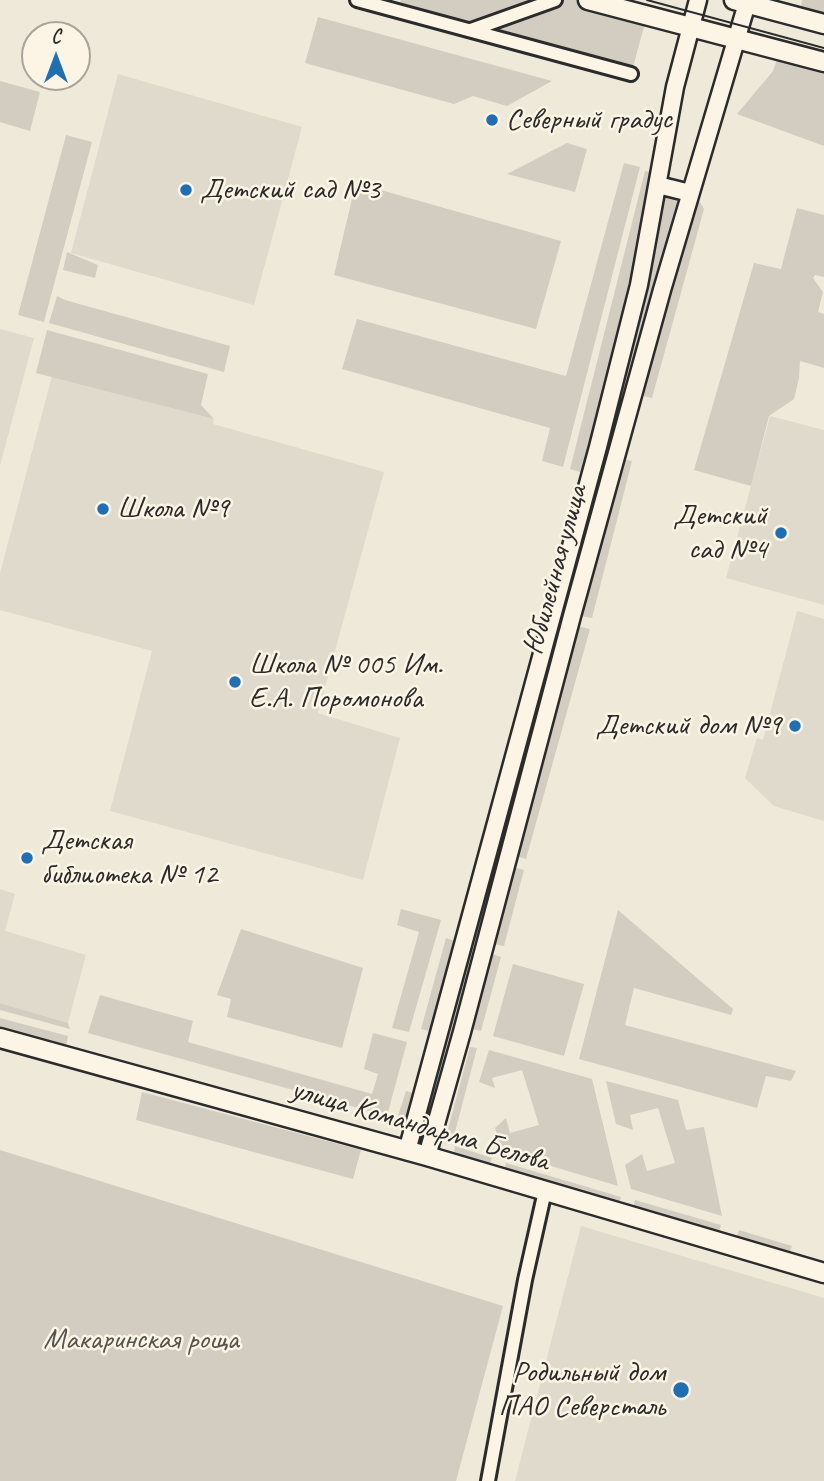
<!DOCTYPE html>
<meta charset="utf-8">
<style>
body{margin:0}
#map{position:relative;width:824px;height:1481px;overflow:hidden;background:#efe9da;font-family:Caveat,sans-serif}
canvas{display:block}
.north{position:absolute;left:21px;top:21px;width:70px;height:70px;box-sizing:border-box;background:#fcf5e5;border:2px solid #a8a49b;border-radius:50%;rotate:0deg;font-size:19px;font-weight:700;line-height:28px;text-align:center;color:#2b2b2b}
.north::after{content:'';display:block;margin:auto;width:24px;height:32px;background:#1f6fb2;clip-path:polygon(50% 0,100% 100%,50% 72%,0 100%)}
</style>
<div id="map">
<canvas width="824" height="1481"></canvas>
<div class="north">С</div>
</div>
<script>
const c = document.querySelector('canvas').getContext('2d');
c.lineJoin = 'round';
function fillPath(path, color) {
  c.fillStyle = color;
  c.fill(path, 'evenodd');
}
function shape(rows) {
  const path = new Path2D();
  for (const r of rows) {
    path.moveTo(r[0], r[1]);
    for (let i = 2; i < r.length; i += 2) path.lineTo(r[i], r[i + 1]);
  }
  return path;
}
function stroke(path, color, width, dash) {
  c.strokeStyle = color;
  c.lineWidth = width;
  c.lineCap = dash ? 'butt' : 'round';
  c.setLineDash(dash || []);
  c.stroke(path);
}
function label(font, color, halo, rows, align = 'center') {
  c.font = font + ' Caveat,sans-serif';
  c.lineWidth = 5;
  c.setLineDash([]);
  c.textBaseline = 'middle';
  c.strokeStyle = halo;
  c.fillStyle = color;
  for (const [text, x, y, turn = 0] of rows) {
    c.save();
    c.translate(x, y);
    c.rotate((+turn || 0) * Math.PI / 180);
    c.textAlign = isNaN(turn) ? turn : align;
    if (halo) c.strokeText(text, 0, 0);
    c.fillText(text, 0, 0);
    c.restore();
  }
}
fillPath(shape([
 [118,74,302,127,254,305,71,253],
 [0,329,34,338,0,466],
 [52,376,214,419,213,424,384,472,318,713,400,738,363,880,110,811,152,651,0,610,0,573],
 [770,416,824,430,824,605,726,578],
 [797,611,824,619,824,821,774,806,745,778,757,738,763,740],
 [0,889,15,894,5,931,86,955,68,1023,0,1003],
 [581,1226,824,1298,824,1481,515,1481]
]), '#e0dacc');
fillPath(shape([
 [401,0,588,0,647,16,631,74,397,11],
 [802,0,824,0,824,12,801,6],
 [318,17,552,81,507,106,473,96,454,104,305,63],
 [780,51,824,62,824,146,737,114,773,71],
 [0,81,40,92,30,131,0,122],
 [66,135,92,142,44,322,18,315],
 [567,143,587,149,575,192,507,174],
 [624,163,640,167,563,467,542,461,550,428,342,369,357,319,566,376],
 [645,171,655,173,634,283,586,474,570,469],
 [363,185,561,241,536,329,334,275,355,186],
 [662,193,681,197,612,444,605,442],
 [695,195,704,209,652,398,639,395],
 [797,208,824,215,824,277,815,275,813,278,823,292,818,312,824,314,824,368,800,361,799,378,794,399,769,416,751,486,694,470,754,263,781,269],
 [67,252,98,265,95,278,63,270],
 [57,296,65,300,230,346,224,372,49,323],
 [47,330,208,374,201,405,214,419,36,373],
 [602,455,609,457,503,851,496,848],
 [622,459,632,461,592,618,580,616],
 [577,626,590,629,526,859,516,856],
 [492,863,499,866,479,940,472,938],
 [513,867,524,870,504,946,493,944],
 [401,909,441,920,409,1032,392,1028,419,932,397,925],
 [618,910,733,1009,731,1015,634,988,625,1025,796,1071,791,1081,766,1076,757,1108,579,1059],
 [241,929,363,968,342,1048,227,1017,231,999,217,995],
 [446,938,458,942,433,1032,421,1029],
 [470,947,477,949,432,1114,425,1112],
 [492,954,501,957,481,1031,472,1029],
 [513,964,584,984,564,1056,493,1036],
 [100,995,193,1021,188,1042,372,1094,378,1074,364,1069,373,1033,407,1042,387,1116,88,1033],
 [0,1003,68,1023,70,1029,0,1010],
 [0,1018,68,1036,65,1051,0,1034],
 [470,1047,477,1048,454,1136,447,1133],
 [489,1050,592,1079,618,1186,501,1151,495,1128,506,1118,510,1133,539,1125,522,1070,492,1078,495,1088,479,1082],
 [606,1081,678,1100,686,1130,704,1127,722,1216,631,1189,625,1165,642,1154,647,1171,675,1163,658,1108,630,1115,633,1130,616,1124],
 [406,1091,416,1094,407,1122,397,1119],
 [142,1092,361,1150,353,1179,136,1120],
 [455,1146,492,1158,490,1164,454,1153],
 [0,1150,503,1306,456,1481,0,1481],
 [506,1163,621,1197,619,1203,505,1168],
 [635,1200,721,1225,719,1232,633,1207],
 [739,1230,792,1246,790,1252,737,1236]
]), '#d2cdc0');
const minor = shape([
 [357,0,631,74],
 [471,30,555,0],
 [488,1481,525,1280,545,1191]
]);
const tertiary = shape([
 [658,185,690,193],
 [407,1151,598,447,639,285,675,87,698,0],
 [427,1156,462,1032,572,616,662,290,748,0]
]);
const secondary = shape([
 [588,0,824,62],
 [734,0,824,24],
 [0,1038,427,1156,824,1273]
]);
stroke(minor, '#2b2b2b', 18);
stroke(tertiary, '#2b2b2b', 21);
stroke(secondary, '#2b2b2b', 23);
stroke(minor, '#fcf5e5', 12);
stroke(tertiary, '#fcf5e5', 16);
stroke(secondary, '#fcf5e5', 18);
stroke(shape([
 [647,0,824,48]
]), '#2b2b2b', 2);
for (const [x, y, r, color] of [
 [492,120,7,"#1f6fb2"],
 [186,190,7,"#1f6fb2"],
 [103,509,7,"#1f6fb2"],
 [781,533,7,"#1f6fb2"],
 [235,682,7,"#1f6fb2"],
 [795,726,7,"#1f6fb2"],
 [27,858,7,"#1f6fb2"],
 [681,1390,9,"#1f6fb2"]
]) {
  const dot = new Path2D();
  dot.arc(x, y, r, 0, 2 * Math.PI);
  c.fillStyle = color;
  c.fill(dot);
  stroke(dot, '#fcf5e5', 2.5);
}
label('30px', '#2b2b2b', '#fcf5e5', [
 ["Северный градус",506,120],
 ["Детский сад №3",200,190],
 ["Школа №9",117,509],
 ["Детский",767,516,"right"],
 ["сад №4",767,550,"right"],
 ["Школа № 005 Им.",249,665],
 ["Е.А. Поромонова",249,699],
 ["Детский дом №9",781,726,"right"],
 ["Детская",41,841],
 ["библиотека № 12",41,875],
 ["Родильный дом",665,1373,"right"],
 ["ПАО Северсталь",665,1407,"right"]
], 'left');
label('30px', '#2b2b2b', '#fcf5e5', [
 ["Юбилейная улица",556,570,-75],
 ["улица Командарма Белова",420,1126,16]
]);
label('30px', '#555450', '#fcf5e5', [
 ["Макаринская роща",141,1340]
]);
</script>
